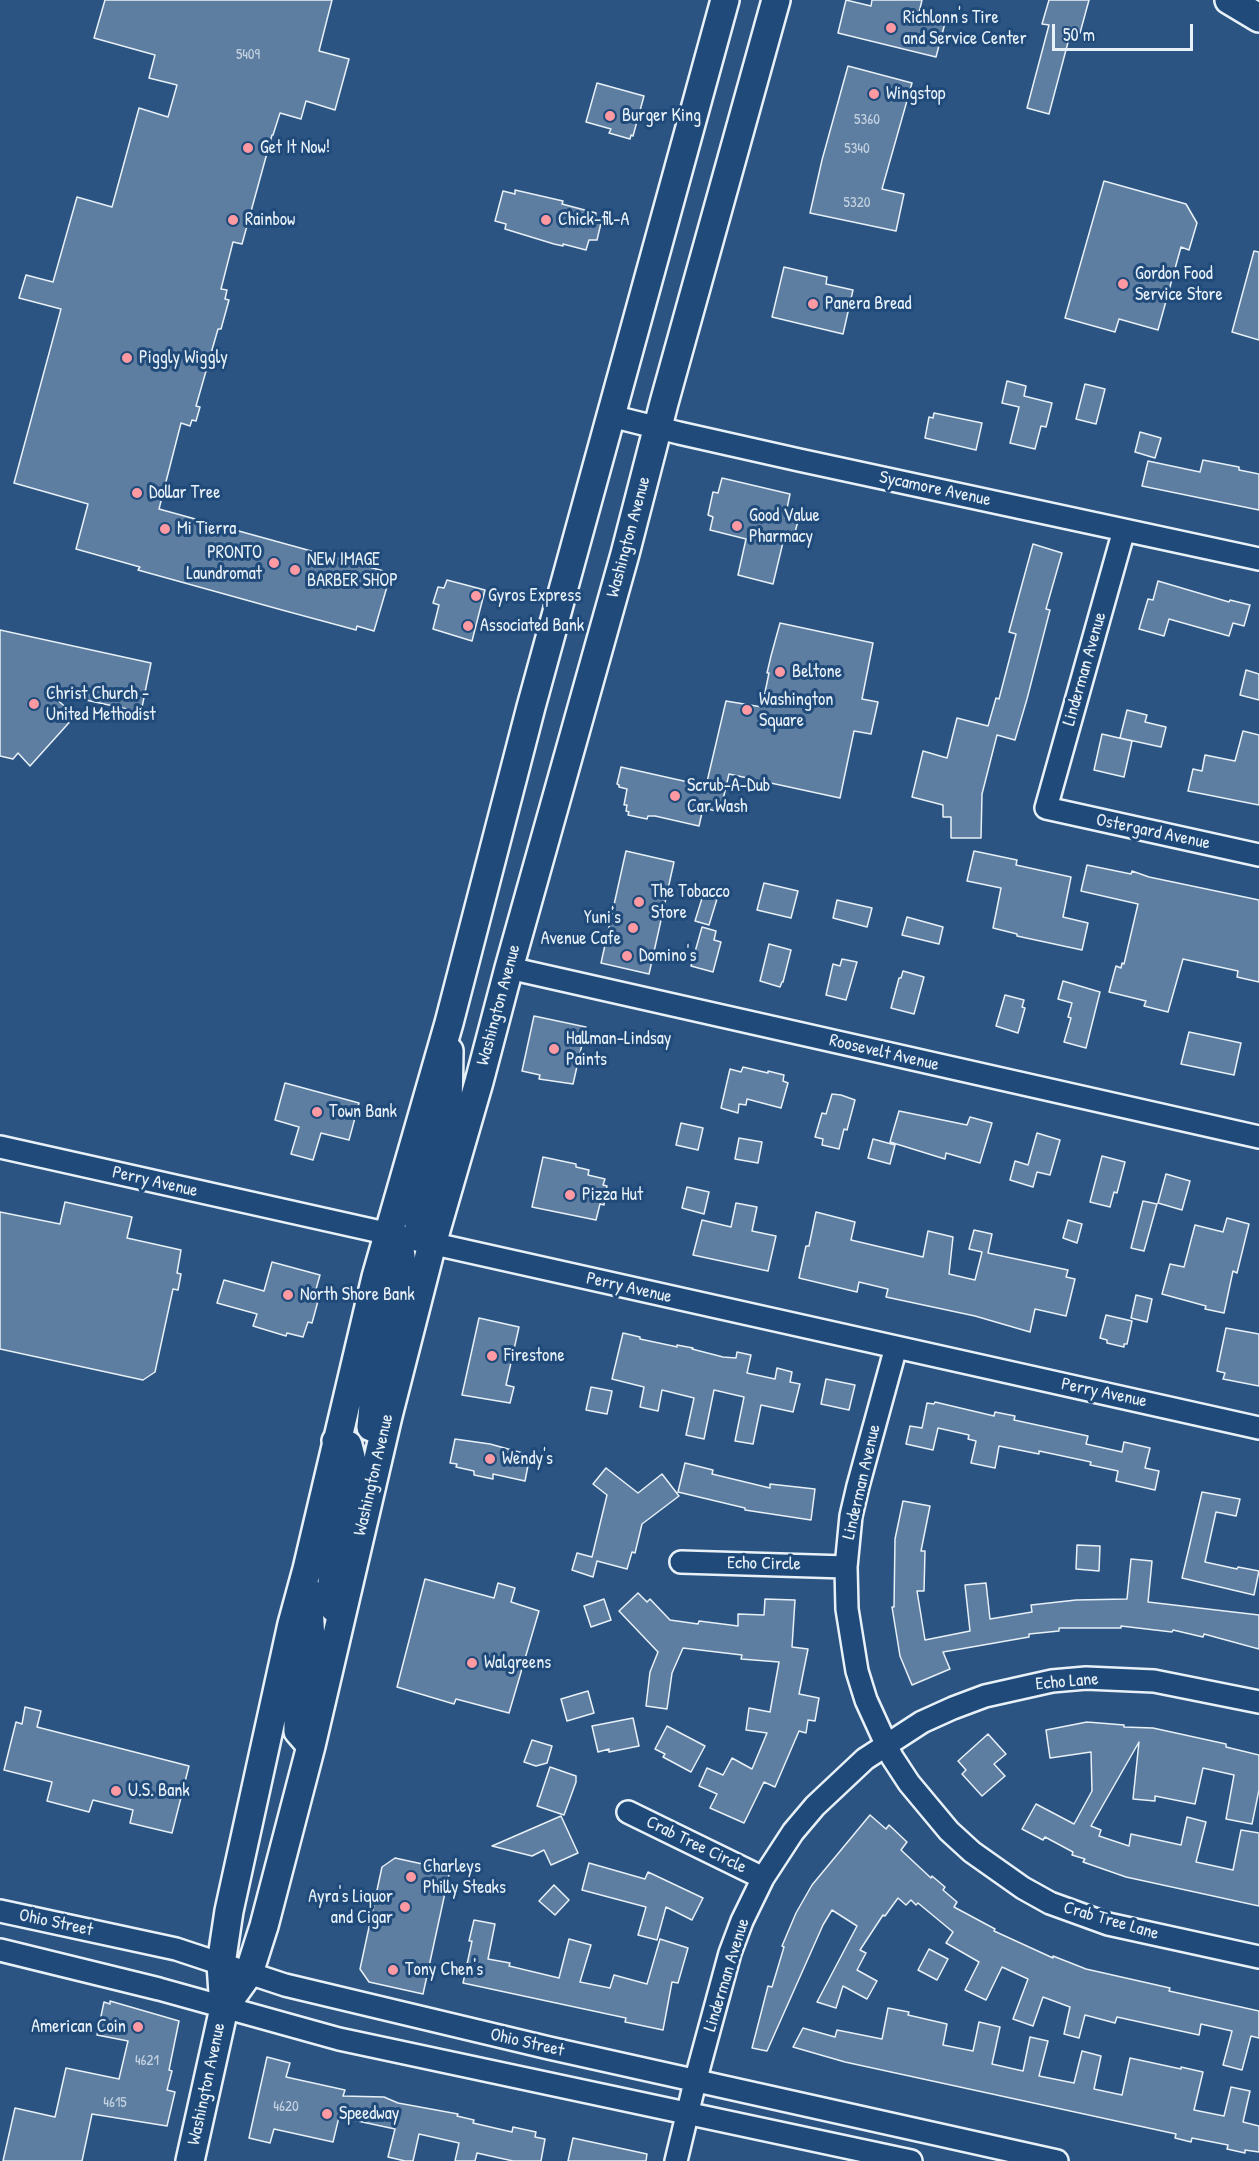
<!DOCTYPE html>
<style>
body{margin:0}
#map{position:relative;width:1259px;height:2161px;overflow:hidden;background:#2b5482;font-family:"Patrick Hand",sans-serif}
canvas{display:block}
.scale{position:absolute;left:1052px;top:24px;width:141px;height:27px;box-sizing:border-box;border:3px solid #e8f1f8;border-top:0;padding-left:8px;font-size:18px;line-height:21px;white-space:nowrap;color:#e8f1f8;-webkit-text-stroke:4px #1f4a7a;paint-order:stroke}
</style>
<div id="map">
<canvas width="1259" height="2161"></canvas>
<div class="scale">50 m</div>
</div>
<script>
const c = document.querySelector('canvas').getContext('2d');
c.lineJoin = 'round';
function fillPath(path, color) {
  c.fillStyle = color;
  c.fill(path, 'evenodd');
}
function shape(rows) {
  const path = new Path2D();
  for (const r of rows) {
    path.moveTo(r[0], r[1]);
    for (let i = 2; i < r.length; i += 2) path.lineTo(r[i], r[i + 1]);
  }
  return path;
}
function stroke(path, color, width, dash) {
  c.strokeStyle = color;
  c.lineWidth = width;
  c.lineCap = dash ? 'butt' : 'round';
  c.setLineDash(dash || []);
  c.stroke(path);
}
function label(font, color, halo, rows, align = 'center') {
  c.font = font + ' "Patrick Hand",sans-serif';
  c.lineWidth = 6;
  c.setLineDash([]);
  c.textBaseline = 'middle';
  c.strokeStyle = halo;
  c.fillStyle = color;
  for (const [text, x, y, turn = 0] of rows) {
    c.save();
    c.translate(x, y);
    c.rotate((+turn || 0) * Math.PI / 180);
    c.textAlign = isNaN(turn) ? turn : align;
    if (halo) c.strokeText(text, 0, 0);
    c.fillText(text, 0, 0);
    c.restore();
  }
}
const building = shape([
 [105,0,332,0,319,51,349,59,335,110,306,101,301,119,280,113,273,135,272,135,242,244,233,242,221,289,227,290,225,299,229,300,221,329,218,329,196,406,200,407,196,421,192,420,190,426,181,423,159,509,391,573,374,631,357,626,356,630,282,610,138,570,140,567,76,549,88,504,14,483,61,309,19,298,26,275,53,282,77,197,112,207,139,108,168,117,177,85,149,78,155,55,94,38,105,0],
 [846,0,871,6,872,0,922,0,918,17,945,23,936,57,838,33,846,0],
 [1049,0,1089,0,1080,33,1071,31,1049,114,1027,108,1049,25,1042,24,1049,0],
 [848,66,912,83,882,189,904,194,896,231,810,213,822,160,848,66],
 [597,83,644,96,633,136,631,135,630,139,609,133,611,129,586,122,597,83],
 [1104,181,1186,204,1197,223,1189,250,1181,247,1158,330,1119,319,1115,332,1065,318,1104,181],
 [515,190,563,201,562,204,596,213,595,220,601,223,597,240,589,240,586,250,563,244,563,246,554,244,505,229,506,224,495,221,503,191,515,194,515,190],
 [1254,251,1259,252,1259,340,1232,332,1254,251],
 [784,267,827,277,826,284,853,290,843,334,772,317,784,267],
 [1007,381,1026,386,1024,396,1052,403,1046,427,1041,426,1035,449,1010,443,1019,407,1002,403,1007,381],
 [1085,384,1105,389,1096,424,1076,419,1085,384],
 [934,413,982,423,976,450,925,438,929,417,933,418,934,413],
 [1140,432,1161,438,1155,458,1135,452,1140,432],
 [1203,460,1239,467,1239,470,1259,474,1259,510,1142,486,1148,461,1200,472,1203,460],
 [722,478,790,494,785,518,798,521,794,536,785,534,773,584,738,575,746,539,710,530,713,517,708,515,713,492,718,493,722,478],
 [1033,544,1062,553,1046,609,1050,610,1027,699,1015,740,997,735,982,794,981,838,951,838,951,817,943,817,943,805,912,797,923,751,947,758,957,718,988,726,996,698,999,699,1016,634,1009,632,1033,544],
 [447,580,485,590,472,641,433,629,439,605,433,603,438,587,444,588,447,580],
 [1158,581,1229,602,1230,600,1250,605,1244,626,1233,623,1229,636,1169,619,1164,636,1139,629,1148,599,1153,600,1158,581],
 [780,623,873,643,862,699,878,702,871,734,854,731,840,798,729,774,722,804,718,803,716,811,703,808,699,826,655,816,648,816,647,819,628,815,629,812,626,811,627,805,624,805,627,789,619,787,619,785,617,784,621,767,706,786,726,701,762,707,769,673,767,673,771,656,780,623],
 [0,630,151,663,141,712,49,692,75,716,30,766,18,753,13,759,0,756,0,630],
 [1246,670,1259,674,1259,700,1240,695,1246,670],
 [1127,710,1147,715,1145,722,1166,727,1161,747,1120,738,1127,710],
 [1243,731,1259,735,1259,805,1188,791,1193,769,1202,771,1205,755,1235,761,1243,731],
 [1102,734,1132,741,1124,777,1094,770,1102,734],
 [626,851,674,862,649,974,601,963,626,851],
 [974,851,1017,860,1016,865,1071,877,1063,917,1088,923,1082,950,1017,936,1017,934,993,928,1001,888,967,881,974,851],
 [1087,865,1131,874,1132,871,1149,877,1259,900,1259,982,1237,977,1238,971,1183,959,1168,1012,1144,1006,1146,1001,1109,992,1116,966,1121,968,1122,963,1124,964,1138,904,1081,891,1087,865],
 [764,883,798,891,791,918,757,910,764,883],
 [703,895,717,899,709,925,695,921,703,895],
 [837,900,872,908,867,927,833,918,837,900],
 [907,917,943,927,939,944,902,935,907,917],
 [702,927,716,931,714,940,721,942,713,972,691,966,702,927],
 [769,944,791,950,783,982,782,982,780,987,760,981,769,944],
 [842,959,857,962,846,1000,826,995,833,964,840,966,842,959],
 [903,971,924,977,914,1014,891,1008,899,978,901,978,903,971],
 [1063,981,1100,992,1086,1048,1064,1042,1071,1018,1068,1017,1072,1003,1058,999,1063,981],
 [1005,995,1024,1000,1022,1007,1025,1008,1018,1033,996,1026,1005,995],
 [534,1016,586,1027,573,1084,539,1079,540,1075,522,1071,534,1016],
 [1189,1032,1241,1043,1234,1075,1181,1064,1189,1032],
 [743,1067,768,1073,768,1071,784,1075,783,1081,788,1083,781,1108,747,1099,746,1105,739,1104,738,1113,721,1108,730,1069,741,1072,743,1067],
 [285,1083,359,1103,349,1140,321,1133,313,1160,291,1154,299,1127,275,1120,285,1083],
 [832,1094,841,1095,855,1100,847,1130,844,1129,839,1149,822,1145,823,1139,815,1137,822,1113,826,1114,832,1094],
 [899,1111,967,1125,970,1117,992,1123,980,1163,946,1153,945,1159,890,1142,899,1111],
 [681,1123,703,1128,698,1150,676,1145,681,1123],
 [1037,1133,1060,1140,1050,1175,1037,1172,1033,1187,1010,1180,1015,1161,1028,1165,1037,1133],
 [739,1138,762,1142,758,1163,735,1159,739,1138],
 [873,1139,895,1145,890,1164,868,1158,873,1139],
 [1102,1156,1125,1162,1117,1193,1114,1192,1110,1207,1090,1202,1102,1156],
 [543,1157,576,1164,576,1167,589,1170,588,1175,605,1179,603,1185,607,1186,604,1205,600,1204,596,1220,532,1207,543,1157],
 [1166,1174,1190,1181,1182,1210,1158,1203,1166,1174],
 [687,1187,709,1192,704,1214,682,1208,687,1187],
 [1143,1201,1157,1204,1144,1251,1131,1248,1143,1201],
 [65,1202,132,1217,127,1238,181,1250,177,1273,181,1274,178,1290,173,1289,155,1372,143,1380,0,1349,0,1212,60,1224,65,1202],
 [736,1203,757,1207,752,1231,776,1236,768,1271,693,1255,702,1220,731,1227,736,1203],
 [816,1212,855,1222,851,1240,923,1257,928,1231,953,1237,949,1274,975,1280,982,1252,969,1249,974,1230,992,1234,988,1253,1068,1270,1066,1277,1075,1279,1066,1316,1035,1309,1030,1332,975,1316,886,1297,888,1289,859,1282,857,1292,799,1278,806,1246,809,1246,816,1212],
 [1227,1218,1249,1224,1237,1273,1233,1271,1224,1313,1205,1309,1206,1306,1162,1294,1170,1264,1184,1267,1195,1225,1223,1232,1227,1218],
 [1068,1220,1082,1224,1077,1243,1063,1238,1068,1220],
 [272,1262,320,1275,313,1300,318,1301,312,1323,308,1322,303,1337,287,1333,286,1336,253,1326,257,1314,217,1303,224,1280,264,1291,272,1262],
 [1136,1295,1152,1299,1147,1322,1131,1318,1136,1295],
 [1106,1315,1132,1321,1127,1344,1124,1344,1124,1347,1107,1343,1107,1340,1100,1338,1106,1315],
 [479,1318,519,1327,506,1385,514,1387,510,1403,462,1395,479,1318],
 [1226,1328,1259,1334,1259,1386,1223,1379,1225,1373,1217,1371,1226,1328],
 [623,1333,640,1337,640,1339,673,1346,677,1347,677,1345,693,1348,692,1349,723,1357,736,1358,737,1352,751,1355,747,1373,775,1379,777,1368,792,1372,790,1382,800,1384,793,1412,761,1405,753,1444,735,1441,744,1397,714,1390,704,1439,686,1435,694,1398,662,1390,658,1411,640,1407,644,1387,612,1379,623,1333],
 [826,1379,855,1385,849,1410,821,1404,826,1379],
 [591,1387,612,1391,607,1414,586,1410,591,1387],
 [935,1402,994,1416,995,1412,1015,1416,1014,1420,1088,1436,1086,1444,1122,1452,1124,1442,1150,1448,1145,1468,1159,1471,1155,1490,1116,1481,1118,1471,1090,1465,1091,1462,1039,1451,1039,1454,999,1446,995,1468,971,1463,976,1441,968,1439,969,1435,938,1428,933,1450,906,1444,910,1426,922,1428,927,1403,934,1404,935,1402],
 [455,1439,490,1444,530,1455,525,1481,493,1474,493,1479,474,1475,474,1471,456,1467,457,1464,450,1463,455,1439],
 [685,1463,713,1470,712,1474,770,1488,770,1484,815,1489,811,1520,745,1510,745,1508,678,1492,685,1463],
 [606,1468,638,1493,662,1474,679,1496,642,1524,635,1553,632,1552,627,1569,597,1561,593,1577,572,1570,577,1553,592,1557,607,1495,593,1484,606,1468],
 [1202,1492,1240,1499,1236,1516,1216,1512,1205,1562,1237,1569,1238,1567,1259,1571,1254,1595,1182,1578,1202,1492],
 [903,1501,930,1506,921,1551,925,1551,924,1591,917,1591,925,1640,970,1631,965,1585,986,1583,990,1619,1032,1612,1031,1605,1076,1600,1127,1599,1131,1559,1152,1561,1148,1602,1259,1615,1259,1649,1204,1634,1203,1637,1173,1630,1172,1632,1121,1626,1121,1628,1059,1628,1059,1631,1029,1634,1029,1637,943,1652,950,1669,912,1685,900,1656,892,1607,894,1607,895,1539,903,1501],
 [1077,1545,1100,1546,1099,1571,1076,1569,1077,1545],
 [425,1579,494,1598,498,1583,515,1588,511,1602,539,1611,509,1713,456,1699,454,1704,397,1687,425,1579],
 [638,1593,647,1602,650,1599,670,1620,698,1624,699,1621,738,1626,738,1614,764,1615,765,1599,795,1600,792,1647,808,1649,799,1694,819,1698,815,1721,808,1720,806,1733,799,1731,775,1787,764,1782,744,1823,710,1808,717,1794,699,1786,707,1768,723,1775,732,1758,752,1769,767,1733,746,1730,749,1708,770,1712,779,1662,741,1659,742,1655,683,1648,672,1673,667,1709,646,1706,650,1672,658,1652,619,1611,638,1593],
 [604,1599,611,1620,591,1627,584,1606,604,1599],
 [588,1691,594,1713,567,1721,561,1699,588,1691],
 [25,1707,41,1711,37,1727,189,1766,172,1833,130,1823,133,1810,93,1800,89,1812,47,1801,52,1782,4,1770,16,1722,22,1724,25,1707],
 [633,1718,639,1746,609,1752,609,1749,598,1752,592,1726,633,1718],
 [1087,1722,1124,1725,1124,1727,1153,1728,1226,1744,1226,1747,1259,1755,1259,1790,1252,1824,1226,1819,1234,1775,1203,1768,1195,1804,1155,1796,1155,1801,1133,1799,1139,1742,1091,1826,1101,1830,1099,1836,1129,1846,1131,1834,1181,1845,1187,1817,1206,1822,1196,1862,1233,1870,1241,1830,1259,1833,1259,1906,1126,1877,1083,1862,1085,1859,1072,1855,1073,1852,1045,1837,1043,1840,1022,1829,1036,1804,1074,1824,1092,1791,1091,1752,1050,1758,1046,1730,1087,1722],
 [667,1726,705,1746,691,1772,663,1757,665,1754,655,1749,667,1726],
 [988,1734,1006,1754,994,1764,1005,1776,982,1796,962,1774,966,1770,958,1761,988,1734],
 [532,1740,552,1746,547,1763,536,1766,524,1762,532,1740],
 [550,1767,576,1776,576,1782,564,1815,537,1806,550,1767],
 [870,1815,886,1829,889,1825,907,1842,901,1850,931,1878,932,1876,945,1887,943,1890,957,1902,954,1907,995,1929,994,1931,1053,1958,1053,1956,1086,1969,1170,1988,1169,1991,1259,2011,1259,2038,1251,2036,1242,2070,1223,2065,1232,2031,1201,2024,1199,2035,1117,2017,1115,2023,1085,2015,1079,2038,1064,2034,1070,2007,1043,1997,1033,2026,1013,2019,1028,1979,1002,1967,986,2000,965,1990,979,1962,946,1943,953,1932,918,1903,916,1905,911,1900,906,1905,898,1898,885,1916,883,1915,860,1950,866,1953,857,1970,877,1981,867,1999,843,1986,836,2008,817,2002,857,1926,832,1910,823,1925,767,2051,752,2048,768,1986,772,1987,784,1947,782,1946,796,1913,812,1885,870,1815],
 [561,1816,578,1853,551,1865,544,1850,532,1856,492,1846,561,1816],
 [395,1858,450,1870,423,1994,369,1982,360,1969,382,1867,395,1858],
 [589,1863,645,1879,648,1872,703,1898,692,1920,666,1907,657,1940,638,1935,646,1907,582,1890,589,1863],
 [554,1885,569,1900,555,1915,539,1901,554,1885],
 [474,1920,495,1924,488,1959,510,1963,509,1966,559,1978,569,1939,591,1945,580,1982,610,1988,614,1975,647,1984,660,1939,688,1948,678,1983,672,1982,663,2030,625,2022,626,2018,463,1983,472,1941,469,1941,474,1920],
 [929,1949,948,1959,937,1980,918,1970,929,1949],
 [110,2001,179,2021,169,2070,172,2071,167,2090,175,2092,167,2126,92,2114,82,2161,3,2161,15,2108,55,2117,66,2068,119,2079,128,2041,97,2035,104,2002,110,2004,110,2001],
 [888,2008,909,2012,908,2015,947,2024,943,2045,973,2051,979,2022,1000,2027,992,2064,1023,2071,1030,2037,1048,2041,1039,2076,1074,2083,1082,2051,1101,2056,1094,2089,1122,2095,1130,2058,1181,2069,1181,2067,1203,2072,1194,2110,1224,2116,1231,2087,1250,2091,1243,2122,1259,2126,1259,2152,1245,2150,1245,2153,1227,2149,1228,2145,1192,2138,1191,2142,1175,2138,1176,2134,845,2062,793,2047,803,2028,835,2037,837,2030,882,2039,888,2008],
 [267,2057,290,2063,286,2077,345,2090,343,2096,384,2097,398,2103,458,2114,457,2116,474,2120,473,2123,512,2132,513,2127,536,2132,535,2137,545,2139,541,2161,513,2161,477,2153,475,2161,455,2161,459,2143,419,2134,413,2161,405,2161,388,2157,395,2129,339,2117,333,2142,274,2129,270,2143,249,2138,267,2057],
 [573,2138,647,2154,646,2161,568,2161,573,2138]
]);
fillPath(building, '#5d7da1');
stroke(building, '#e8f1f8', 1.5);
const minor = shape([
 [611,416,679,433,799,460,1259,559],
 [1124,530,1046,808,1259,855],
 [509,968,1259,1137],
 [0,1147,1259,1428],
 [896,1347,858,1486,851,1516,846,1567,847,1609,857,1671,866,1700,892,1757,909,1783,949,1831,972,1852,1023,1888,1050,1903,1108,1924,1259,1957],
 [681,1562,846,1567],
 [628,1812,763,1878],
 [0,1911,176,1949,285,1985,549,2048,1057,2161],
 [0,1950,159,1989,339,2039,911,2161],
 [676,2161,695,2082,730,1953,742,1921,763,1878,793,1832,815,1806,865,1759,922,1722,953,1708,985,1696,1052,1681,1086,1678,1154,1681,1259,1702]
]);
const major = shape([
 [1229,0,1259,18],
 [430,1244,420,1232,418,1219,420,1206,448,1113,449,1051],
 [371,1427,374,1395,401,1274,401,1256,399,1244,389,1233],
 [308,1591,312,1655,298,1715,298,1731,311,1746],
 [334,1608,332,1581,334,1533,350,1471,351,1457,348,1445,336,1441],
 [224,2008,249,1973,264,1926,311,1746,388,1416,432,1244,479,1082,509,968,625,554,664,403,776,0],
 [190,2161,224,2008,221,1964,229,1911,292,1624,307,1569,376,1277,449,1023,531,707,725,0]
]);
stroke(minor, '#e8f1f8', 26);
stroke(major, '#e8f1f8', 32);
stroke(minor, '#1f4a7a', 21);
stroke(major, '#1f4a7a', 27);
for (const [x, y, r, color] of [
 [891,28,6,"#ff9aa2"],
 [874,94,6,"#ff9aa2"],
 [610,116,6,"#ff9aa2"],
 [248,148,6,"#ff9aa2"],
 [233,220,6,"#ff9aa2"],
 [546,220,6,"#ff9aa2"],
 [1123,284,6,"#ff9aa2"],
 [813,304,6,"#ff9aa2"],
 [127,358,6,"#ff9aa2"],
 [137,493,6,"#ff9aa2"],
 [737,526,6,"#ff9aa2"],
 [165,529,6,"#ff9aa2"],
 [274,563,6,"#ff9aa2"],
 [295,570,6,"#ff9aa2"],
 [476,596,6,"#ff9aa2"],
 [468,626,6,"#ff9aa2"],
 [780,672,6,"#ff9aa2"],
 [34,704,6,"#ff9aa2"],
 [747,710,6,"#ff9aa2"],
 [675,796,6,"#ff9aa2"],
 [639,902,6,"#ff9aa2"],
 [633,928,6,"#ff9aa2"],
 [627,956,6,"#ff9aa2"],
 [554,1049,6,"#ff9aa2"],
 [317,1112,6,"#ff9aa2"],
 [570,1195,6,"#ff9aa2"],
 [288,1295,6,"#ff9aa2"],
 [492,1356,6,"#ff9aa2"],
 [490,1459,6,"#ff9aa2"],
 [472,1663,6,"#ff9aa2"],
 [116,1791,6,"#ff9aa2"],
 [411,1877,6,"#ff9aa2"],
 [405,1907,6,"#ff9aa2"],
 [393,1970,6,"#ff9aa2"],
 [138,2027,6,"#ff9aa2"],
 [327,2114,6,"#ff9aa2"]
]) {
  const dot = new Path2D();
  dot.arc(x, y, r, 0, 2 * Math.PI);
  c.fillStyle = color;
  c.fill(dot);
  stroke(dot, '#1f4a7a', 2);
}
label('15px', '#c5d4e2', null, [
 ["5409",248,55],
 ["5360",867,120],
 ["5340",857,149],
 ["5320",857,203],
 ["4621",147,2061],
 ["4615",115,2103],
 ["4620",286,2107]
]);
label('18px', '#e8f1f8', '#1f4a7a', [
 ["Richlonn's Tire",903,18],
 ["and Service Center",903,39],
 ["Wingstop",886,94],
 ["Burger King",622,116],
 ["Get It Now!",260,148],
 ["Rainbow",245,220],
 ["Chick-fil-A",558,220],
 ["Gordon Food",1135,274],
 ["Service Store",1135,295],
 ["Panera Bread",825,304],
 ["Piggly Wiggly",139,358],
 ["Dollar Tree",149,493],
 ["Good Value",749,516],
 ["Pharmacy",749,537],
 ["Mi Tierra",177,529],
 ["PRONTO",262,553,"right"],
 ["Laundromat",262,574,"right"],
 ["NEW IMAGE",307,560],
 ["BARBER SHOP",307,581],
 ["Gyros Express",488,596],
 ["Associated Bank",480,626],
 ["Beltone",792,672],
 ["Christ Church -",46,694],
 ["United Methodist",46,715],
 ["Washington",759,700],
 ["Square",759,721],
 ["Scrub-A-Dub",687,786],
 ["Car Wash",687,807],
 ["The Tobacco",651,892],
 ["Store",651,913],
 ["Yuni's",621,918,"right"],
 ["Avenue Cafe",621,939,"right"],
 ["Domino's",639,956],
 ["Hallman-Lindsay",566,1039],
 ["Paints",566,1060],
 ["Town Bank",329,1112],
 ["Pizza Hut",582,1195],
 ["North Shore Bank",300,1295],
 ["Firestone",504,1356],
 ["Wendy's",502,1459],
 ["Walgreens",484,1663],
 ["U.S. Bank",128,1791],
 ["Charleys",423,1867],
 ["Philly Steaks",423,1888],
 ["Ayra's Liquor",393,1897,"right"],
 ["and Cigar",393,1918,"right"],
 ["Tony Chen's",405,1970],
 ["American Coin",126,2027,"right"],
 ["Speedway",339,2114]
], 'left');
label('18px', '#e8f1f8', '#1f4a7a', [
 ["Sycamore Avenue",935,489,12],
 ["Washington Avenue",629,537,-75],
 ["Linderman Avenue",1085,669,-74],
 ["Ostergard Avenue",1153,832,12],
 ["Washington Avenue",499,1005,-75],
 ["Roosevelt Avenue",884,1053,13],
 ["Perry Avenue",155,1182,13],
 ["Perry Avenue",629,1288,13],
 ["Perry Avenue",1104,1393,12],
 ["Washington Avenue",374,1475,-77],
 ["Linderman Avenue",862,1482,-77],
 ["Echo Circle",764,1564,1],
 ["Echo Lane",1067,1682,-5],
 ["Crab Tree Circle",696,1845,26],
 ["Crab Tree Lane",1111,1921,16],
 ["Ohio Street",56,1923,12],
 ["Linderman Avenue",727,1975,-73],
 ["Ohio Street",527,2043,13],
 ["Washington Avenue",207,2084,-78]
]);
</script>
